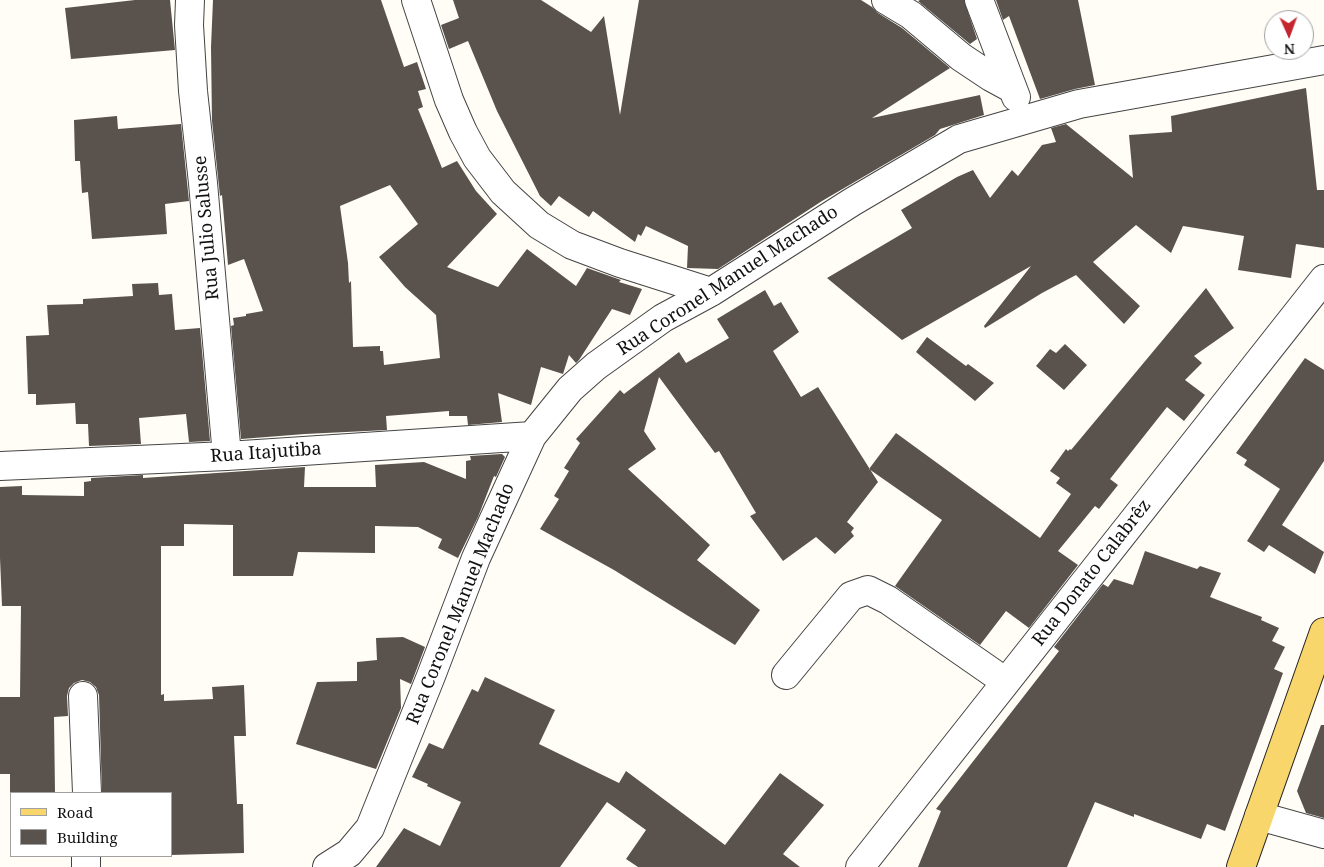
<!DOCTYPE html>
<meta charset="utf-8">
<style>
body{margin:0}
#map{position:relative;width:1324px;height:867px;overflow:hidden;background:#fffdf5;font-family:"Noto Serif",serif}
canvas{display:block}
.legend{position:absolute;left:10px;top:792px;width:162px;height:65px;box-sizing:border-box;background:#fff;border:1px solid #a0a0a0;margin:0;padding:6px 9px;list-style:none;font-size:15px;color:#111}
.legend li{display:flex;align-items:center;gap:10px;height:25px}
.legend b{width:25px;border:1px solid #a0a0a0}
.north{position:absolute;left:1264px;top:10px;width:50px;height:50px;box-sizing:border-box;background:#fff;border:1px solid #a0a0a0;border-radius:50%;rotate:178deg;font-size:14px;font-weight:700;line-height:20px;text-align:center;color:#111}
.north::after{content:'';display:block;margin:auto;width:18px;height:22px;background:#c4262e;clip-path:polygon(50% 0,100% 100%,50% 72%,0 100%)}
</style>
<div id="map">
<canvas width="1324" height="867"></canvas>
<ul class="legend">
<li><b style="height:6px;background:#f9d66b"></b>Road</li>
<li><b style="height:14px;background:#5a524d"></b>Building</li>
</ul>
<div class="north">N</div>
</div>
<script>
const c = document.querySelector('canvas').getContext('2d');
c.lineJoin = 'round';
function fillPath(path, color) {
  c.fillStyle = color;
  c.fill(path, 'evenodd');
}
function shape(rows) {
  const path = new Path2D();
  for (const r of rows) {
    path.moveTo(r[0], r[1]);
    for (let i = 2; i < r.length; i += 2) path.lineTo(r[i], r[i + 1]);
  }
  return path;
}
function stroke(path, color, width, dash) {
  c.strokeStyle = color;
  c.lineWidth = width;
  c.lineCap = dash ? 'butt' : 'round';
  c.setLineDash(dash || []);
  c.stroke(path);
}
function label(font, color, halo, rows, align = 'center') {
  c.font = font + ' "Noto Serif",serif';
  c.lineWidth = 5;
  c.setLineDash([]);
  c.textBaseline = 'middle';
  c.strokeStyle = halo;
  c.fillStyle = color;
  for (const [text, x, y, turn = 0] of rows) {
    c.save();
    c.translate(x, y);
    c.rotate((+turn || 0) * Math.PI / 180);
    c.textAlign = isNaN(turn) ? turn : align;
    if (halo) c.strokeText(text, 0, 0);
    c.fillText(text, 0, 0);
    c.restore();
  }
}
fillPath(shape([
 [135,0,170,0,175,50,71,59,65,8],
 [213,0,381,0,404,67,417,62,426,89,418,91,423,107,418,109,442,168,457,161,476,191,497,214,447,267,498,287,527,249,576,286,587,268,621,280,619,282,642,289,630,315,612,309,579,360,576,363,569,355,563,374,541,367,531,405,498,393,502,422,468,425,467,416,449,416,449,411,386,416,387,430,305,434,241,439,231,326,234,325,233,318,246,316,246,314,263,311,244,259,228,265,222,195,220,196,212,121,211,47],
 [390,185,418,224,379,257,405,287,436,315,440,358,384,365,383,351,380,351,380,346,353,347,351,281,349,283,348,263,340,206],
 [453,0,541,0,591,32,604,16,620,115,639,0,861,0,872,7,878,13,902,28,950,68,872,118,980,95,984,115,940,129,935,135,822,201,718,269,687,268,688,246,646,226,641,236,638,234,635,242,593,211,589,217,559,196,551,206,540,196,497,111,468,41,449,49,441,25,459,18],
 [920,0,964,0,977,39,970,44,918,1],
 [996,0,1078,0,1095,85,1075,89,1040,99,1009,16,1003,20],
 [1306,88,1317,190,1324,190,1324,248,1296,244,1291,278,1238,270,1244,236,1183,226,1171,253,1136,225,1093,262,1140,306,1124,324,1076,275,1042,293,985,328,984,326,1031,266,902,340,827,278,912,228,901,210,957,177,973,170,990,198,1012,170,1018,176,1042,145,1056,142,1051,128,1066,124,1133,178,1129,135,1172,132,1171,116],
 [117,116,118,129,181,124,189,201,165,204,167,234,92,239,88,192,82,193,80,161,75,161,74,120],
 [158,283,159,295,172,294,175,330,200,328,210,441,189,442,186,414,139,418,141,444,89,446,88,424,76,424,75,403,36,405,36,394,28,394,26,336,49,335,47,305,83,304,83,299,133,296,132,284],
 [1206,288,1234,328,1194,356,1202,363,1185,380,1205,395,1184,421,1167,407,1110,479,1118,485,1099,509,1095,506,1058,551,1078,565,1029,628,1006,611,980,645,895,586,942,520,869,469,896,433,1040,538,1071,494,1056,483,1060,478,1050,471,1066,449,1068,451,1070,449,1071,450],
 [765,290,774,306,781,302,799,332,773,351,801,397,818,387,878,482,847,522,854,528,851,532,854,536,835,554,816,537,783,561,750,516,756,513,719,451,715,453,659,377,644,431,656,449,628,469,710,545,697,560,760,610,735,645,614,570,540,529,559,499,554,496,569,471,564,468,580,443,576,439,620,390,624,394,679,352,686,363,729,338,717,319],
 [927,337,966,366,968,364,994,383,975,401,916,352],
 [1065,344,1087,365,1064,390,1036,366,1050,349,1056,353],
 [1305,358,1324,370,1324,461,1282,525,1324,552,1315,574,1269,545,1264,552,1247,541,1280,489,1244,465,1247,460,1236,453],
 [502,454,505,457,496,477,494,476,478,517,458,558,438,548,442,539,418,527,375,526,375,553,298,552,293,576,233,576,233,525,184,524,184,546,161,546,161,695,164,694,164,701,213,699,212,687,244,685,246,736,234,736,237,804,243,804,244,853,171,855,171,793,102,793,99,695,96,687,90,682,82,680,74,683,69,688,67,696,68,716,54,717,55,793,10,793,10,774,0,774,0,697,20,697,21,606,2,606,0,558,0,487,22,486,22,495,84,496,84,482,91,481,91,478,143,475,143,478,305,467,304,487,376,487,375,465,424,462,466,479,466,461,471,460,470,456],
 [1145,551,1197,569,1200,566,1221,573,1210,597,1262,617,1261,620,1279,628,1272,641,1285,647,1274,669,1283,673,1225,831,1207,824,1201,839,1134,814,1134,817,1095,802,1067,867,918,867,941,811,936,809,1059,651,1054,647,1103,584,1108,587,1114,579,1133,585],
 [403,637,425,647,411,684,400,679,401,708,376,769,296,744,317,682,357,681,357,662,377,660,376,638],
 [485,677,555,710,539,744,619,783,626,771,725,845,780,773,824,805,783,854,800,867,638,867,626,859,646,830,607,802,560,867,376,867,404,828,440,846,461,802,427,786,428,784,412,777,429,743,443,749,472,689,478,692],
 [1321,725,1324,725,1324,818,1306,813,1297,791]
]), '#5a524d');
const minor = shape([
 [190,0,189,25,193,91,203,183,227,456],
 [416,0,449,100,463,132,477,158,503,192,539,225,572,245,620,263,711,292],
 [886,0,911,15,961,57,991,77,1013,89],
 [979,0,1016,97],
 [0,466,227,456,532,436],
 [786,675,851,596,868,590,888,600,1006,682],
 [83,696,87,793],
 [1259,816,1324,834],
 [86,867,86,856],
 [327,867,349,853,370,828,431,676,476,558,532,436,570,389,596,366,663,318,711,292,852,202,959,139,1079,104,1324,60],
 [860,867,1324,279]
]);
const major = shape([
 [1241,867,1324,632]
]);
stroke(minor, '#444', 30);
stroke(major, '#222', 30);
stroke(minor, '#fff', 28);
stroke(major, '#f9d66b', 28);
label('18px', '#111', '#fff', [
 ["Rua Julio Salusse",207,228,-95],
 ["Rua Coronel Manuel Machado",728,281,-33],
 ["Rua Itajutiba",266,453,-4],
 ["Rua Donato Calabrêz",1092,573,-52],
 ["Rua Coronel Manuel Machado",461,604,-68]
]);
</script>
